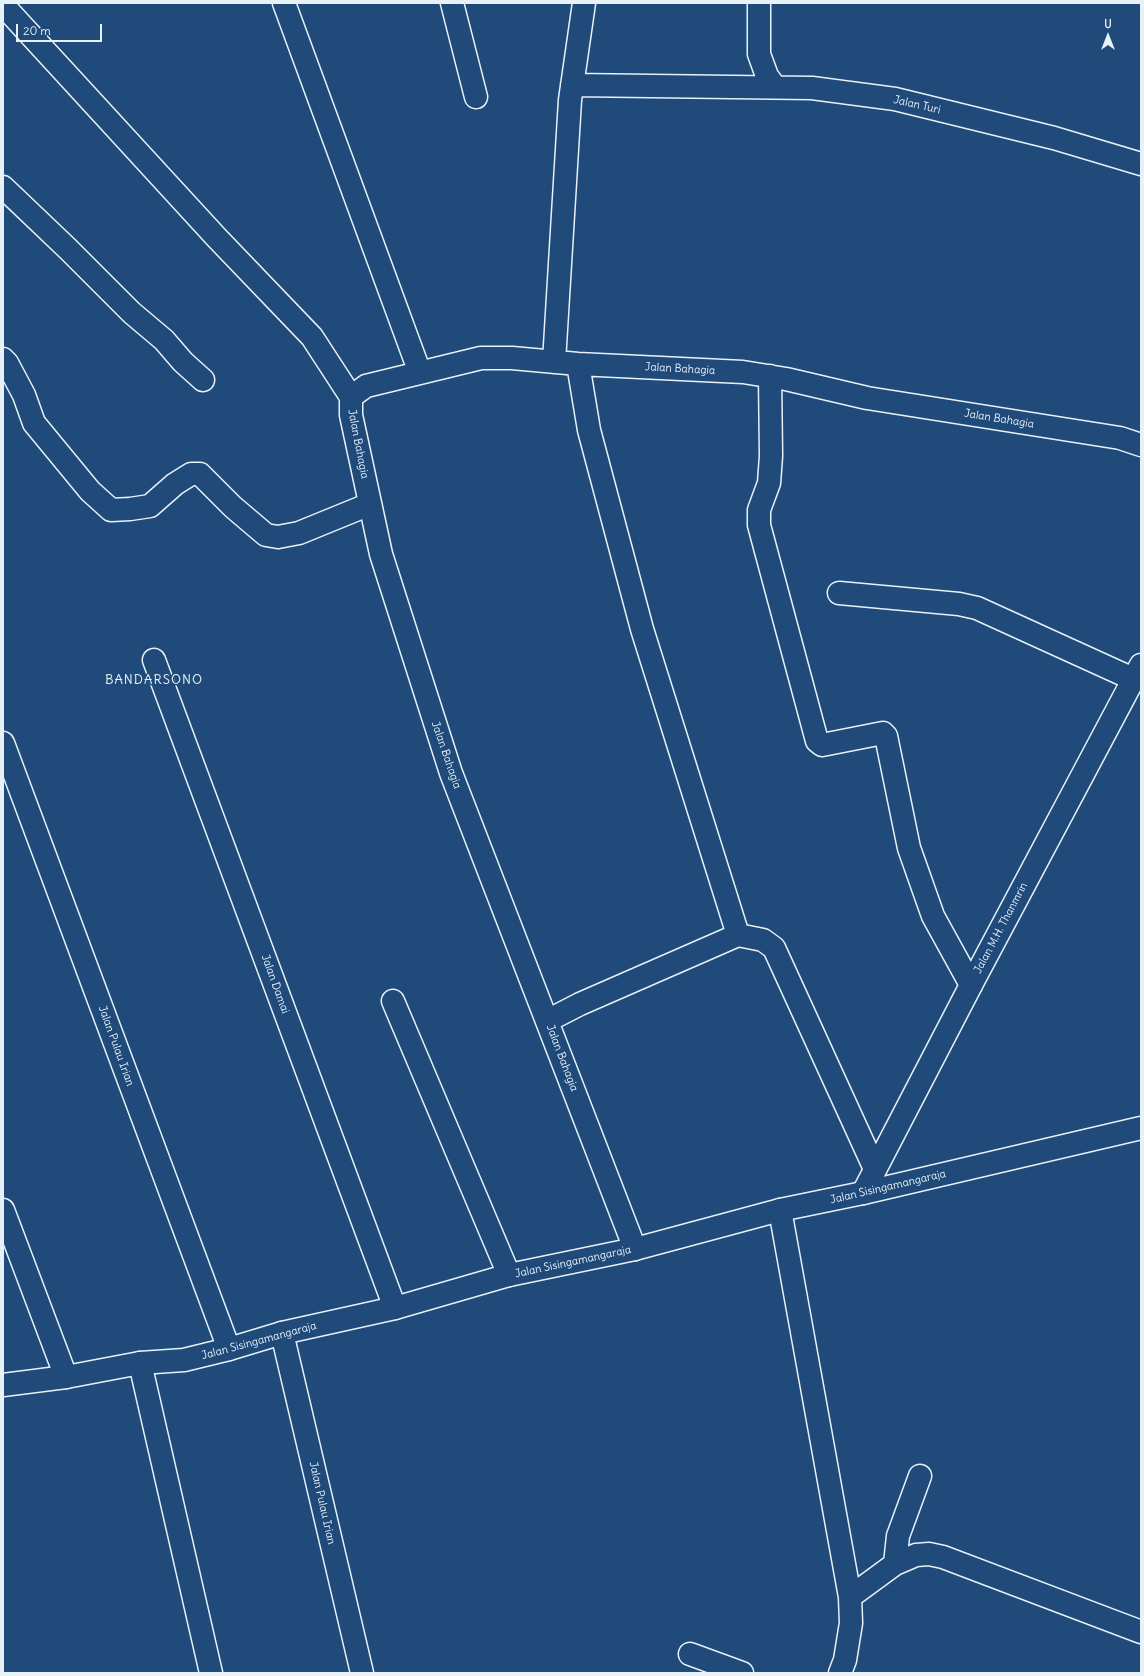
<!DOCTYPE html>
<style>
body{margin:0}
#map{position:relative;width:1144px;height:1676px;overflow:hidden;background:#1f4a7a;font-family:Delius,sans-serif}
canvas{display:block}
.frame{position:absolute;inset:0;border:4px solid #e8f1f8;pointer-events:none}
.north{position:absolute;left:1088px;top:16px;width:40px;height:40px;-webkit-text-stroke:3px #1f4a7a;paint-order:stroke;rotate:0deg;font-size:11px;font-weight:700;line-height:16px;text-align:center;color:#e8f1f8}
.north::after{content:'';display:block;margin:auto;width:14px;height:18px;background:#e8f1f8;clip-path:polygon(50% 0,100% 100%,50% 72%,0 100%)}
.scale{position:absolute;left:16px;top:24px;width:86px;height:18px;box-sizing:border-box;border:2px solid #e8f1f8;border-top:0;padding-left:5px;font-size:12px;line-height:14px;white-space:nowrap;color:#e8f1f8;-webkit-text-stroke:3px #1f4a7a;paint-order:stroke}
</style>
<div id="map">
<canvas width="1144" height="1676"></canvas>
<div class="frame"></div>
<div class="north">U</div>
<div class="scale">20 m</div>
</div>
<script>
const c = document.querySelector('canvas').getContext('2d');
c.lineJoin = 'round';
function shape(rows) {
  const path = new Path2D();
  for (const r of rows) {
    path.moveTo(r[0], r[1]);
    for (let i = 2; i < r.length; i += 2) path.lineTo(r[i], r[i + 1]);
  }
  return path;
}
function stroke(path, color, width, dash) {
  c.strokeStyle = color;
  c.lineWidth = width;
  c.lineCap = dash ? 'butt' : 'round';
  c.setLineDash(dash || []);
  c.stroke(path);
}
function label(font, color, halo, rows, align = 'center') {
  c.font = font + ' Delius,sans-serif';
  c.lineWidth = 3;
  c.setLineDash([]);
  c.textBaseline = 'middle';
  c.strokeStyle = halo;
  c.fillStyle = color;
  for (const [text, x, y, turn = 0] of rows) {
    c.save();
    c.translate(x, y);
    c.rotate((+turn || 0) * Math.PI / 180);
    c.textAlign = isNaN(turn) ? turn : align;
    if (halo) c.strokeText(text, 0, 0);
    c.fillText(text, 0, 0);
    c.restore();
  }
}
const minor = shape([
 [284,3,420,373],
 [452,3,476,97],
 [759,3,759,54,767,76,775,87],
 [3,5,217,238,312,337,351,397],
 [572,85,812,88,895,99,1054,138,1141,164],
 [3,187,68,249,132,313,164,340,183,362,203,380],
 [3,359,7,363,24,395,34,423,90,491,111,510,130,509,150,506,175,484,191,474,200,474,233,507,266,535,278,537,299,533,370,504],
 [554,362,570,100,584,3],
 [770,376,771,456,769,483,759,510,759,525,817,741,822,745,883,733,886,736,909,848,933,916,971,985],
 [839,593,959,604,977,608,1133,679],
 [154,660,395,1308],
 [3,743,229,1349],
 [738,935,763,940,774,948,875,1169],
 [393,1001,509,1275],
 [547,1021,580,1004,738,935,642,629,589,430,578,364],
 [3,1210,66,1377],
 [780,1210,850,1597,851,1623,845,1660,840,1673],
 [635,1249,451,773,381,554,351,415,351,397,366,386,481,358,512,358,578,364,743,372,786,379,867,398,1120,438,1141,445],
 [282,1333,362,1673],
 [140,1363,211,1673],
 [895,1564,898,1536,920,1476],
 [850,1597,895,1564,916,1555,929,1554,943,1557,1141,1632],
 [690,1654,742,1673]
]);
const tertiary = shape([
 [863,1193,971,985,1141,665]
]);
const trunk = shape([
 [3,1385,66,1377,140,1363,184,1360,229,1349,282,1333,395,1308,509,1275,635,1249,780,1210,863,1193,1141,1128]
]);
stroke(minor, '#e8f1f8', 25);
stroke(tertiary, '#e8f1f8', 25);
stroke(trunk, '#e8f1f8', 25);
stroke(minor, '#1f4a7a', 22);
stroke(tertiary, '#1f4a7a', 22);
stroke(trunk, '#1f4a7a', 22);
label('11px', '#e8f1f8', '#1f4a7a', [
 ["Jalan Turi",917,105,13],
 ["Jalan Bahagia",680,369,3],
 ["Jalan Bahagia",999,419,9],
 ["Jalan Bahagia",358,444,79],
 ["Jalan Bahagia",446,755,71],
 ["Jalan M.H. Thanmrin",1001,928,-62],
 ["Jalan Damai",275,984,70],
 ["Jalan Pulau Irian",116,1046,70],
 ["Jalan Bahagia",562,1058,69],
 ["Jalan Sisingamangaraja",888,1187,-13],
 ["Jalan Sisingamangaraja",573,1262,-12],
 ["Jalan Sisingamangaraja",259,1341,-15],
 ["Jalan Pulau Irian",322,1503,77]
]);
c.letterSpacing = '1px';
label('13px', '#e8f1f8', '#1f4a7a', [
 ["BANDARSONO",154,680]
]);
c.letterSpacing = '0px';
</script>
